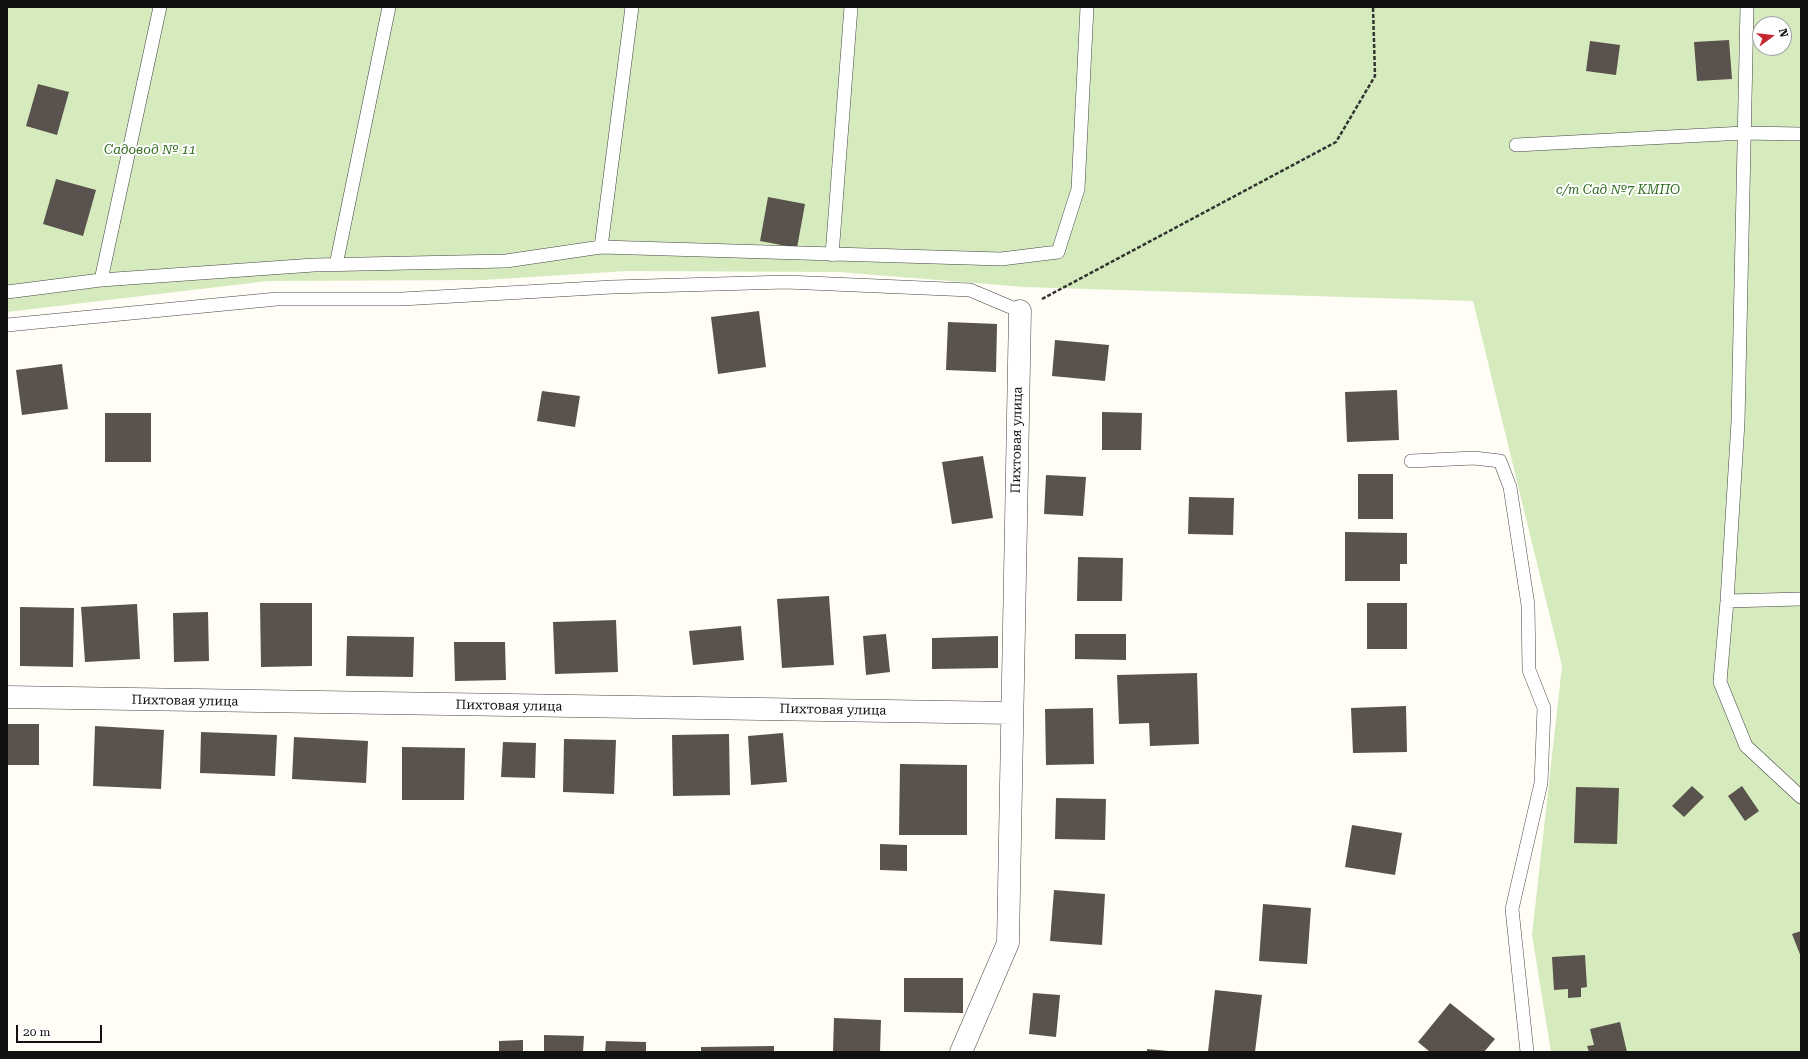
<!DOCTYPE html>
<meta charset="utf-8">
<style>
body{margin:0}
#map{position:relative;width:1808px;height:1059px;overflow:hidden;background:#fffdf5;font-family:"Roboto Serif",serif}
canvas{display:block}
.frame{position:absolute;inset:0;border:8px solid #111;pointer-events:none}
.north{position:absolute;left:1752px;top:16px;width:40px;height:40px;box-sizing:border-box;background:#fff;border:1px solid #a0a0a0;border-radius:50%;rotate:75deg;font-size:11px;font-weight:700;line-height:16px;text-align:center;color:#111}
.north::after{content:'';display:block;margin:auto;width:14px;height:18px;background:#c4262e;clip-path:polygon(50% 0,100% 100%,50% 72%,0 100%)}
.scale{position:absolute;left:16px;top:1025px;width:86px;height:18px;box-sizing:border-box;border:2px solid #111;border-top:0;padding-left:5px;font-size:12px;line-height:14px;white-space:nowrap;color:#111;-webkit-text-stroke:3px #fff;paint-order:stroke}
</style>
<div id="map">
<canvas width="1808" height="1059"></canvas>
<div class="frame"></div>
<div class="north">N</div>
<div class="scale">20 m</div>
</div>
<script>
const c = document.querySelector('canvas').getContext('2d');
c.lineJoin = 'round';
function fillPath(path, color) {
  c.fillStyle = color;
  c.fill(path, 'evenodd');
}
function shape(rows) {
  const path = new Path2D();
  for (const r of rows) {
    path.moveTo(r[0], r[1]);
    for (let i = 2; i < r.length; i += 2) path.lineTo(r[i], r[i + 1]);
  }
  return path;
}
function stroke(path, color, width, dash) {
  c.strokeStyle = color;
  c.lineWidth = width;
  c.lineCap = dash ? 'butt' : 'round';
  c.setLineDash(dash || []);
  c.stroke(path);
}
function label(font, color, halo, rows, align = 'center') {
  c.font = font + ' "Roboto Serif",serif';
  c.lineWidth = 4;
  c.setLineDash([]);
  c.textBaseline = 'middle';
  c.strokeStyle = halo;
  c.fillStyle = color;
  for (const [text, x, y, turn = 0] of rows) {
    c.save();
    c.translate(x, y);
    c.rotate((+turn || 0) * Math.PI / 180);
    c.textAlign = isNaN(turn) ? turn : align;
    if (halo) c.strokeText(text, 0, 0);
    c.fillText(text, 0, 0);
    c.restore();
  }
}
fillPath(shape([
 [7,7,1801,7,1801,1052,1551,1052,1532,935,1562,666,1473,301,1024,287,839,272,627,271,483,280,268,281,7,312],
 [1760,24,1784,24,1784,48,1760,48]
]), '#d5ebbd');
fillPath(shape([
 [1729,40,1732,79,1697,81,1694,42],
 [1590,41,1620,45,1616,75,1586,71],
 [38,84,69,92,57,135,26,126],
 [56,179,96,190,83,236,43,224],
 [768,197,805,204,797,248,760,241],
 [759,311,766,367,718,374,711,317],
 [948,322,997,324,996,372,946,370],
 [1055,340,1109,345,1105,381,1052,376],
 [62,364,68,409,22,415,16,370],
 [1397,390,1399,440,1347,442,1345,392],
 [542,391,580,396,575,427,537,421],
 [1102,412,1142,413,1141,450,1102,450],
 [105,413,151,413,151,462,105,462],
 [983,456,993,518,952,524,942,462],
 [1358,474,1393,474,1393,519,1358,519],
 [1046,475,1086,477,1083,516,1044,514],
 [1189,497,1234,498,1233,535,1188,534],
 [1345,532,1407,533,1407,564,1400,564,1400,581,1345,581],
 [1078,557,1123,558,1122,601,1077,601],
 [829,596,834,665,782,668,777,599],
 [260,603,312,603,312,666,261,667],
 [1367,603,1407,603,1407,649,1367,649],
 [137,604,140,659,85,662,81,607],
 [20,607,74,608,73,667,20,666],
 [208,612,209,661,174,662,173,613],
 [616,620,618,672,555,674,553,622],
 [741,626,744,660,693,665,689,631],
 [886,634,890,672,866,675,863,636],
 [1075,634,1126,634,1126,660,1075,659],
 [347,636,414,637,413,677,346,676],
 [998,636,998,668,932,669,932,638],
 [454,642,505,642,506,680,455,681],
 [1197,673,1199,744,1150,746,1149,723,1119,724,1117,675],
 [1406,706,1407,752,1353,753,1351,708],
 [1093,708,1094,764,1046,765,1045,709],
 [7,724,39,724,39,765,7,765],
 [95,726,164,730,161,789,93,786],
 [201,732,277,735,275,776,200,773],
 [783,733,787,782,751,785,748,736],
 [729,734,730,795,673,796,672,735],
 [294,737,368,741,366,783,292,779],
 [564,739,616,740,614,794,563,792],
 [503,742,536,743,535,778,501,777],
 [402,747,465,748,464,800,402,800],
 [900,764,967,765,967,835,899,835],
 [1692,786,1704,797,1684,817,1672,806],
 [1742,786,1759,811,1745,821,1728,796],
 [1576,787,1619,788,1617,844,1574,843],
 [1056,798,1106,799,1105,840,1055,839],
 [1352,825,1402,833,1395,875,1345,867],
 [880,844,907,845,907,871,880,870],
 [1054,890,1105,894,1102,945,1050,941],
 [1263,904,1311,908,1307,964,1259,961],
 [1801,931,1801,957,1792,934],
 [1585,955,1587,987,1581,988,1581,997,1568,998,1568,989,1554,990,1552,957],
 [904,978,963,978,963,1013,904,1012],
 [1215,990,1262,995,1255,1052,1208,1052],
 [1033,993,1060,995,1056,1037,1029,1034],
 [1450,1003,1495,1039,1484,1052,1430,1052,1418,1042],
 [834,1018,881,1020,880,1052,833,1052],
 [1620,1022,1627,1052,1589,1052,1587,1046,1594,1045,1590,1029],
 [544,1035,584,1036,583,1052,544,1052],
 [523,1040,523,1052,499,1052,499,1041],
 [606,1041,646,1042,646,1052,605,1052],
 [774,1046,774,1052,701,1052,701,1047],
 [1147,1049,1169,1051,1169,1052,1147,1052]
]), '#5a524d');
const service = shape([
 [1747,7,1738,422,1727,601,1720,682,1746,746,1801,797],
 [1516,145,1744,133,1801,134],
 [601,247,632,7],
 [832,255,851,7],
 [336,265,389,7],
 [101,280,160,7],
 [7,292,101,280,314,265,506,261,601,247,1001,259,1058,252,1078,189,1087,7],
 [7,325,277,299,402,299,612,287,786,282,970,290,1020,311],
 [1411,461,1474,458,1500,461,1510,487,1528,605,1529,670,1544,708,1541,783,1512,909,1527,1052],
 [1727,601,1801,599]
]);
const minor = shape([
 [7,697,1012,713],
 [961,1052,1008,943,1020,311]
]);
stroke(service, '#444', 14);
stroke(minor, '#444', 23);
stroke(shape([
 [1042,299,1336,142,1375,76,1373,7]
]), '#333', 2.5, [4, 2]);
stroke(service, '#fff', 13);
stroke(minor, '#fff', 22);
label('italic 13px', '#2f6b1f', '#fff', [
 ["Садовод № 11",150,150],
 ["с/т Сад №7 КМПО",1618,190]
]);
label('13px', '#111', '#fff', [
 ["Пихтовая улица",1017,440,-89],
 ["Пихтовая улица",185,701,1],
 ["Пихтовая улица",509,706,1],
 ["Пихтовая улица",833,710,1]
]);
</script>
